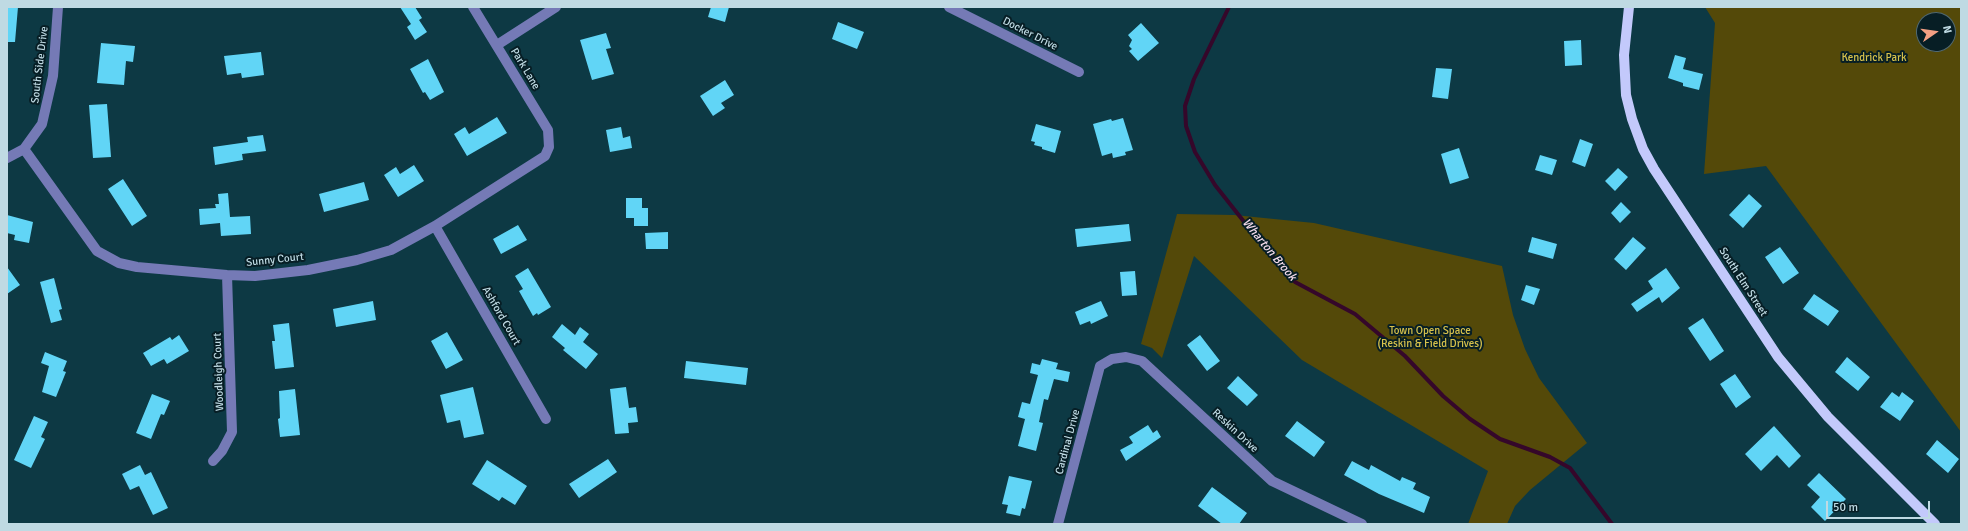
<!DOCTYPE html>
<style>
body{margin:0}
#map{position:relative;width:1968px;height:531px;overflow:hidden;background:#0d3944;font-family:Signika,sans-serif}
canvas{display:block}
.frame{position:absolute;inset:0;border:8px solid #bfdae3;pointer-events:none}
.north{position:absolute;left:1916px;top:12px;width:40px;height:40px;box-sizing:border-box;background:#071e25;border:1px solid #516971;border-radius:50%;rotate:77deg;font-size:11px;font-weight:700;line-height:16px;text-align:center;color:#bfdae3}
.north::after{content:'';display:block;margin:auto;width:14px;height:18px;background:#f39f83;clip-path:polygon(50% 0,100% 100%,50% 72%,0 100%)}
.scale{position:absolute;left:1826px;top:501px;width:104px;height:18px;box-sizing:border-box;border:2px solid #bfdae3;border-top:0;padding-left:5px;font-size:12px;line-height:14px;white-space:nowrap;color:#bfdae3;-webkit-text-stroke:3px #071e25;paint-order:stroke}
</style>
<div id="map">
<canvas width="1968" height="531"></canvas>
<div class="frame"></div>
<div class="north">N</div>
<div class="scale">50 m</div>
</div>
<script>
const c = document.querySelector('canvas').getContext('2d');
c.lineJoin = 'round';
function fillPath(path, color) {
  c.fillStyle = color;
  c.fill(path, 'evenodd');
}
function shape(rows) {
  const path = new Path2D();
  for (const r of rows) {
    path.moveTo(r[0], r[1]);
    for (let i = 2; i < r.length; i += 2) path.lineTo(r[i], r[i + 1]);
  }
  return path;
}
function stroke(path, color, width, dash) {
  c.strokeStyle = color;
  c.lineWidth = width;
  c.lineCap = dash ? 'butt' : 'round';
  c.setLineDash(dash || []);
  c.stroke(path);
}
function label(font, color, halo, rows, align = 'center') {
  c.font = font + ' Signika,sans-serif';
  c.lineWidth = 4;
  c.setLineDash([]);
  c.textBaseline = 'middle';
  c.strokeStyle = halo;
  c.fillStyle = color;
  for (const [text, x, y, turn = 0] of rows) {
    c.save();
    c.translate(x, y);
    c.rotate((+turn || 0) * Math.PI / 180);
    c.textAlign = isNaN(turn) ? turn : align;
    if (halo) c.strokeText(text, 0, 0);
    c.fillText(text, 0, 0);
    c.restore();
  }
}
fillPath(shape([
 [1705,7,1961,7,1961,432,1766,166,1704,174,1715,23],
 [1924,20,1948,20,1948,44,1924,44],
 [1177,214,1234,215,1314,223,1502,266,1513,315,1525,349,1539,378,1587,443,1530,490,1515,506,1507,524,1468,524,1488,471,1302,360,1194,256,1162,358,1152,348,1141,344]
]), '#544909');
stroke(shape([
 [1229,7,1194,79,1185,106,1186,126,1195,152,1215,185,1260,242,1295,282,1355,314,1405,356,1443,396,1470,419,1500,439,1550,457,1570,468,1612,524]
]), '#35072a', 4);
fillPath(shape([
 [7,7,18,7,15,42,7,42],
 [400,7,415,7,422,18,419,20,427,32,415,40,407,27,411,24],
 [711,7,729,7,725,22,708,17],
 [838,22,864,32,857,49,832,39],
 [1141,23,1159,43,1138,61,1129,51,1132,49,1129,46,1132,40,1128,35],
 [606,33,611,48,606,49,614,74,592,80,580,40],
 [1581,40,1582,65,1565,66,1564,41],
 [101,43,135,46,133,62,126,61,124,85,97,83],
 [261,52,264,75,242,78,241,73,227,75,224,56],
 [1675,55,1686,58,1683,69,1703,74,1699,90,1683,86,1683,83,1668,78],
 [428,59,444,92,430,100,425,92,423,93,410,69],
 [1436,68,1452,69,1448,99,1432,97],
 [725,80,734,95,721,103,725,108,713,116,700,96],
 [107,104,111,157,93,158,89,105],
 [497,117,507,133,467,156,454,134,465,127,469,134],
 [1123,118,1133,150,1125,152,1126,155,1113,158,1112,153,1102,156,1093,124,1111,119,1112,121],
 [1036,124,1061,131,1055,153,1042,149,1042,147,1034,145,1035,142,1031,141],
 [621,127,623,138,630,136,632,148,610,152,606,130],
 [263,135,266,151,242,154,243,160,215,165,213,147,248,142,247,137],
 [1580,139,1593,144,1585,167,1572,162],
 [1459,148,1469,178,1450,184,1441,154],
 [1540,155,1557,160,1552,175,1535,170],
 [414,165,424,181,398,197,384,175,396,167,400,174],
 [1618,168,1628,177,1615,191,1605,181],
 [123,179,147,216,132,226,108,189],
 [364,182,369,200,324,212,319,194],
 [228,193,230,217,250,216,251,234,221,236,220,223,200,225,199,209,216,208,215,204,219,204,218,194],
 [1749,194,1762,206,1743,228,1729,215],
 [626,198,642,198,642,208,648,208,648,226,634,226,634,218,626,218],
 [1621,202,1631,212,1620,223,1611,213],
 [7,215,33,222,29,243,14,240,15,235,7,233],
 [1129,224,1131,241,1077,247,1075,229],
 [518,225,527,240,501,254,493,239],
 [668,232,668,249,646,249,645,233],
 [1532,237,1557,244,1553,259,1528,252],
 [1633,237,1646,248,1626,270,1614,259],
 [1780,247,1799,273,1783,284,1765,257],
 [7,267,20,285,7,294],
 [528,268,551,307,538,315,537,313,533,316,519,291,523,289,515,276],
 [1666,268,1680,288,1662,303,1659,297,1637,312,1631,304,1653,289,1648,281],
 [1135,271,1137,295,1122,296,1120,272],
 [54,278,62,309,59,310,62,320,51,323,40,282],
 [1526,285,1540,289,1534,305,1521,300],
 [1814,294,1839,311,1828,326,1803,309],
 [373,301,376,320,336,327,333,309],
 [1101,301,1108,316,1091,324,1090,321,1080,325,1075,312],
 [1703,318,1724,351,1710,361,1688,328],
 [289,323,294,367,275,369,272,341,275,341,273,325],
 [562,324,575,335,580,327,589,334,583,342,598,354,586,369,563,350,565,348,552,337],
 [447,332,463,360,446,369,431,341],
 [179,335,189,351,167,364,164,359,151,366,143,353,170,337,172,340],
 [1200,335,1220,361,1207,371,1187,345],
 [45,352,67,361,63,371,66,372,56,397,42,392,49,366,41,363],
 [1847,357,1870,377,1858,391,1835,372],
 [1042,359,1058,363,1056,369,1070,372,1068,382,1054,379,1048,400,1044,399,1039,422,1043,423,1036,451,1018,446,1025,419,1018,417,1022,402,1030,404,1038,375,1030,373,1032,363,1040,365],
 [686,361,748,368,746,385,684,378],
 [1735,374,1751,397,1736,408,1720,384],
 [1238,376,1258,395,1247,406,1227,388],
 [473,387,484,434,464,438,460,420,447,423,440,395],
 [626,387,629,408,636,407,638,422,628,423,629,433,615,434,610,389],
 [295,389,300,435,280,437,278,419,280,418,279,391],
 [1892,392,1899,397,1902,392,1914,401,1900,421,1880,407],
 [152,394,170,401,164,415,161,414,151,439,136,433],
 [34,416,48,422,41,437,45,439,31,468,14,460],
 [1297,421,1325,442,1314,457,1285,436],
 [1148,425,1153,433,1157,430,1161,437,1126,461,1120,450,1133,443,1129,437],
 [1774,426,1801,456,1789,468,1777,455,1761,471,1745,454],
 [1937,440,1959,459,1948,473,1926,454],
 [608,459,617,472,579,498,569,484],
 [487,460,527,486,515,505,502,497,499,501,472,484],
 [1352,461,1369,470,1371,465,1400,481,1402,477,1416,483,1413,489,1430,497,1424,513,1379,494,1344,475],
 [140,465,145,475,151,472,168,508,153,515,139,486,130,490,122,474],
 [1819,473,1846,499,1825,521,1811,507,1820,497,1807,485],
 [1009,476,1032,481,1025,509,1022,508,1020,516,1006,513,1008,505,1002,504],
 [1212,487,1247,513,1239,524,1222,524,1198,506]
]), '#61d5f6');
stroke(shape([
 [949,7,1079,72],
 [497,45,556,7],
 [24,149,97,251,119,263,137,267,227,275,255,276,308,270,357,260,391,250,435,226,545,156,549,147,548,130,473,7],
 [7,158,24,149,42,124,53,76,58,7],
 [435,226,546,419],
 [213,461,222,451,232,432,227,275],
 [1058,524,1100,366,1112,359,1126,357,1142,361,1272,481,1362,524]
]), '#757ab6', 10);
stroke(shape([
 [1629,7,1624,55,1626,95,1632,119,1643,149,1654,169,1778,357,1828,417,1935,524]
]), '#c3c9fb', 10);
label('11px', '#bfdae3', '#071e25', [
 ["Docker Drive",1030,34,27],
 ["South Side Drive",40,65,-83],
 ["Park Lane",525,69,59],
 ["Sunny Court",275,260,-6],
 ["South Elm Street",1743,282,57],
 ["Ashford Court",501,316,60],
 ["Woodleigh Court",219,372,-92],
 ["Reskin Drive",1235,431,43],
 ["Cardinal Drive",1068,442,-75]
]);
label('11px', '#d7c24c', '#071e25', [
 ["Kendrick Park",1874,58],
 ["Town Open Space",1430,331],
 ["(Reskin & Field Drives)",1430,344]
]);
label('italic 12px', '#f4dbeb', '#071e25', [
 ["Wharton Brook",1269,250,50]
]);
</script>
